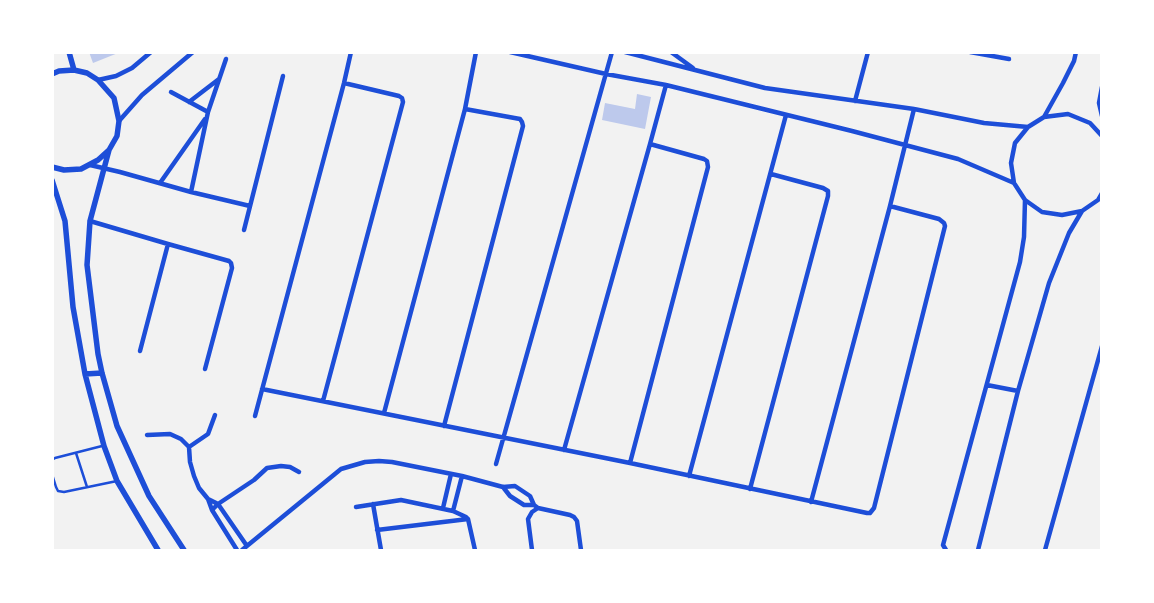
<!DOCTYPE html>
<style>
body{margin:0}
#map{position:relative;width:1154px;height:603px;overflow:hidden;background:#f2f2f2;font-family:Jost,sans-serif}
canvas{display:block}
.frame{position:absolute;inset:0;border:54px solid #fff;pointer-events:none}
</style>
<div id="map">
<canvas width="1154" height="603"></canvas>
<div class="frame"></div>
</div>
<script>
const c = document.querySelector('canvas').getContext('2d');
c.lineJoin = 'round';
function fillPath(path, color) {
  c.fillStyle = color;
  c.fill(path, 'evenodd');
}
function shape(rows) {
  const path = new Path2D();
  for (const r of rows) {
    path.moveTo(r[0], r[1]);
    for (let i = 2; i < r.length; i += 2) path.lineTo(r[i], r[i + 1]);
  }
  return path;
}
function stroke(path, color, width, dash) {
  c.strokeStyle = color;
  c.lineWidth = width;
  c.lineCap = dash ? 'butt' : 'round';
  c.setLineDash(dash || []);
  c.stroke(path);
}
fillPath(shape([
 [89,52,118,52,118,53,93,63],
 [637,94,651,97,645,129,602,120,605,103,635,109]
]), '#bdc9ec');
stroke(shape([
 [76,453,87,487],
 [52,460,55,458,102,446],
 [52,474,56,487,58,491,64,492,117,481]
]), '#1d4ed8', 2.5);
stroke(shape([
 [510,52,606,74,666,85,852,131,958,159,1014,183],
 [625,52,765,88,914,109,984,123,1028,127],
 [671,52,693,68],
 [970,52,1009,59],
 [98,80,116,76,132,68,151,52],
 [1102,87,1099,103,1102,116],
 [171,92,208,112],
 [855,101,868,52],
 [189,102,219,79],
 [1044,117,1063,83,1074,61,1076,52],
 [119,121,142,95,193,52],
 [1102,136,1090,123,1068,114,1044,117,1028,127,1015,143,1011,163,1014,183,1025,200,1042,212,1062,215,1082,211,1098,200,1102,193],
 [90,165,120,172,191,192,250,206],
 [160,183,205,119],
 [191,192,208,112,226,59],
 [90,221,168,244,229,261,231,263,232,268,205,369],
 [244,230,283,76],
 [140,351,168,244],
 [987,385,1018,391],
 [262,389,630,463,867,513,870,513,874,508,945,226,944,223,939,219,890,206],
 [323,401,403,102,402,98,399,96,344,83],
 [384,413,465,109,476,52],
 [255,416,344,83,351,52],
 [444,426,523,126,522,122,520,119,465,109],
 [147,435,170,434,181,439,189,447,208,434,215,415],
 [189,447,190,462,194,476,199,488,208,499,212,510,237,550],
 [564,450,650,144,666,85],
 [630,463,708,167,707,161,704,159,650,144],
 [496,464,612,52],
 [689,476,786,115],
 [503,487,510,496,524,505,534,505],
 [750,489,828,196,828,191,823,188,771,174],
 [208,499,218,504,247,546],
 [811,502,890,206,914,109],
 [373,504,381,550],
 [356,507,401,500,453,511,466,517,468,519,475,550],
 [443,508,451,474],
 [212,510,218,504,254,480,267,468,281,466,290,467,299,472],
 [453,511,462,476],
 [377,530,468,519],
 [242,550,341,469,365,462,379,461,392,462,462,476,503,487,515,486,530,496,534,505,538,508,570,515,574,517,577,521,581,550],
 [532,550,528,519,532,512,538,508],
 [946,550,943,545,1020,262,1024,237,1025,200],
 [978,550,1018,391,1049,283,1069,233,1082,211],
 [1045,550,1102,346]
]), '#1d4ed8', 4.5);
stroke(shape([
 [69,52,74,70],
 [52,74,59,71,74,70,87,73,98,80,114,98,119,121,117,136,109,150,98,160,81,169,64,170,52,167],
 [109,150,90,221,87,265,98,354,102,373,117,426,149,496,184,550],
 [52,180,65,221,73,307,85,374,104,446,117,481,158,550],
 [85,374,102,373]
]), '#1d4ed8', 5.5);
</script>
